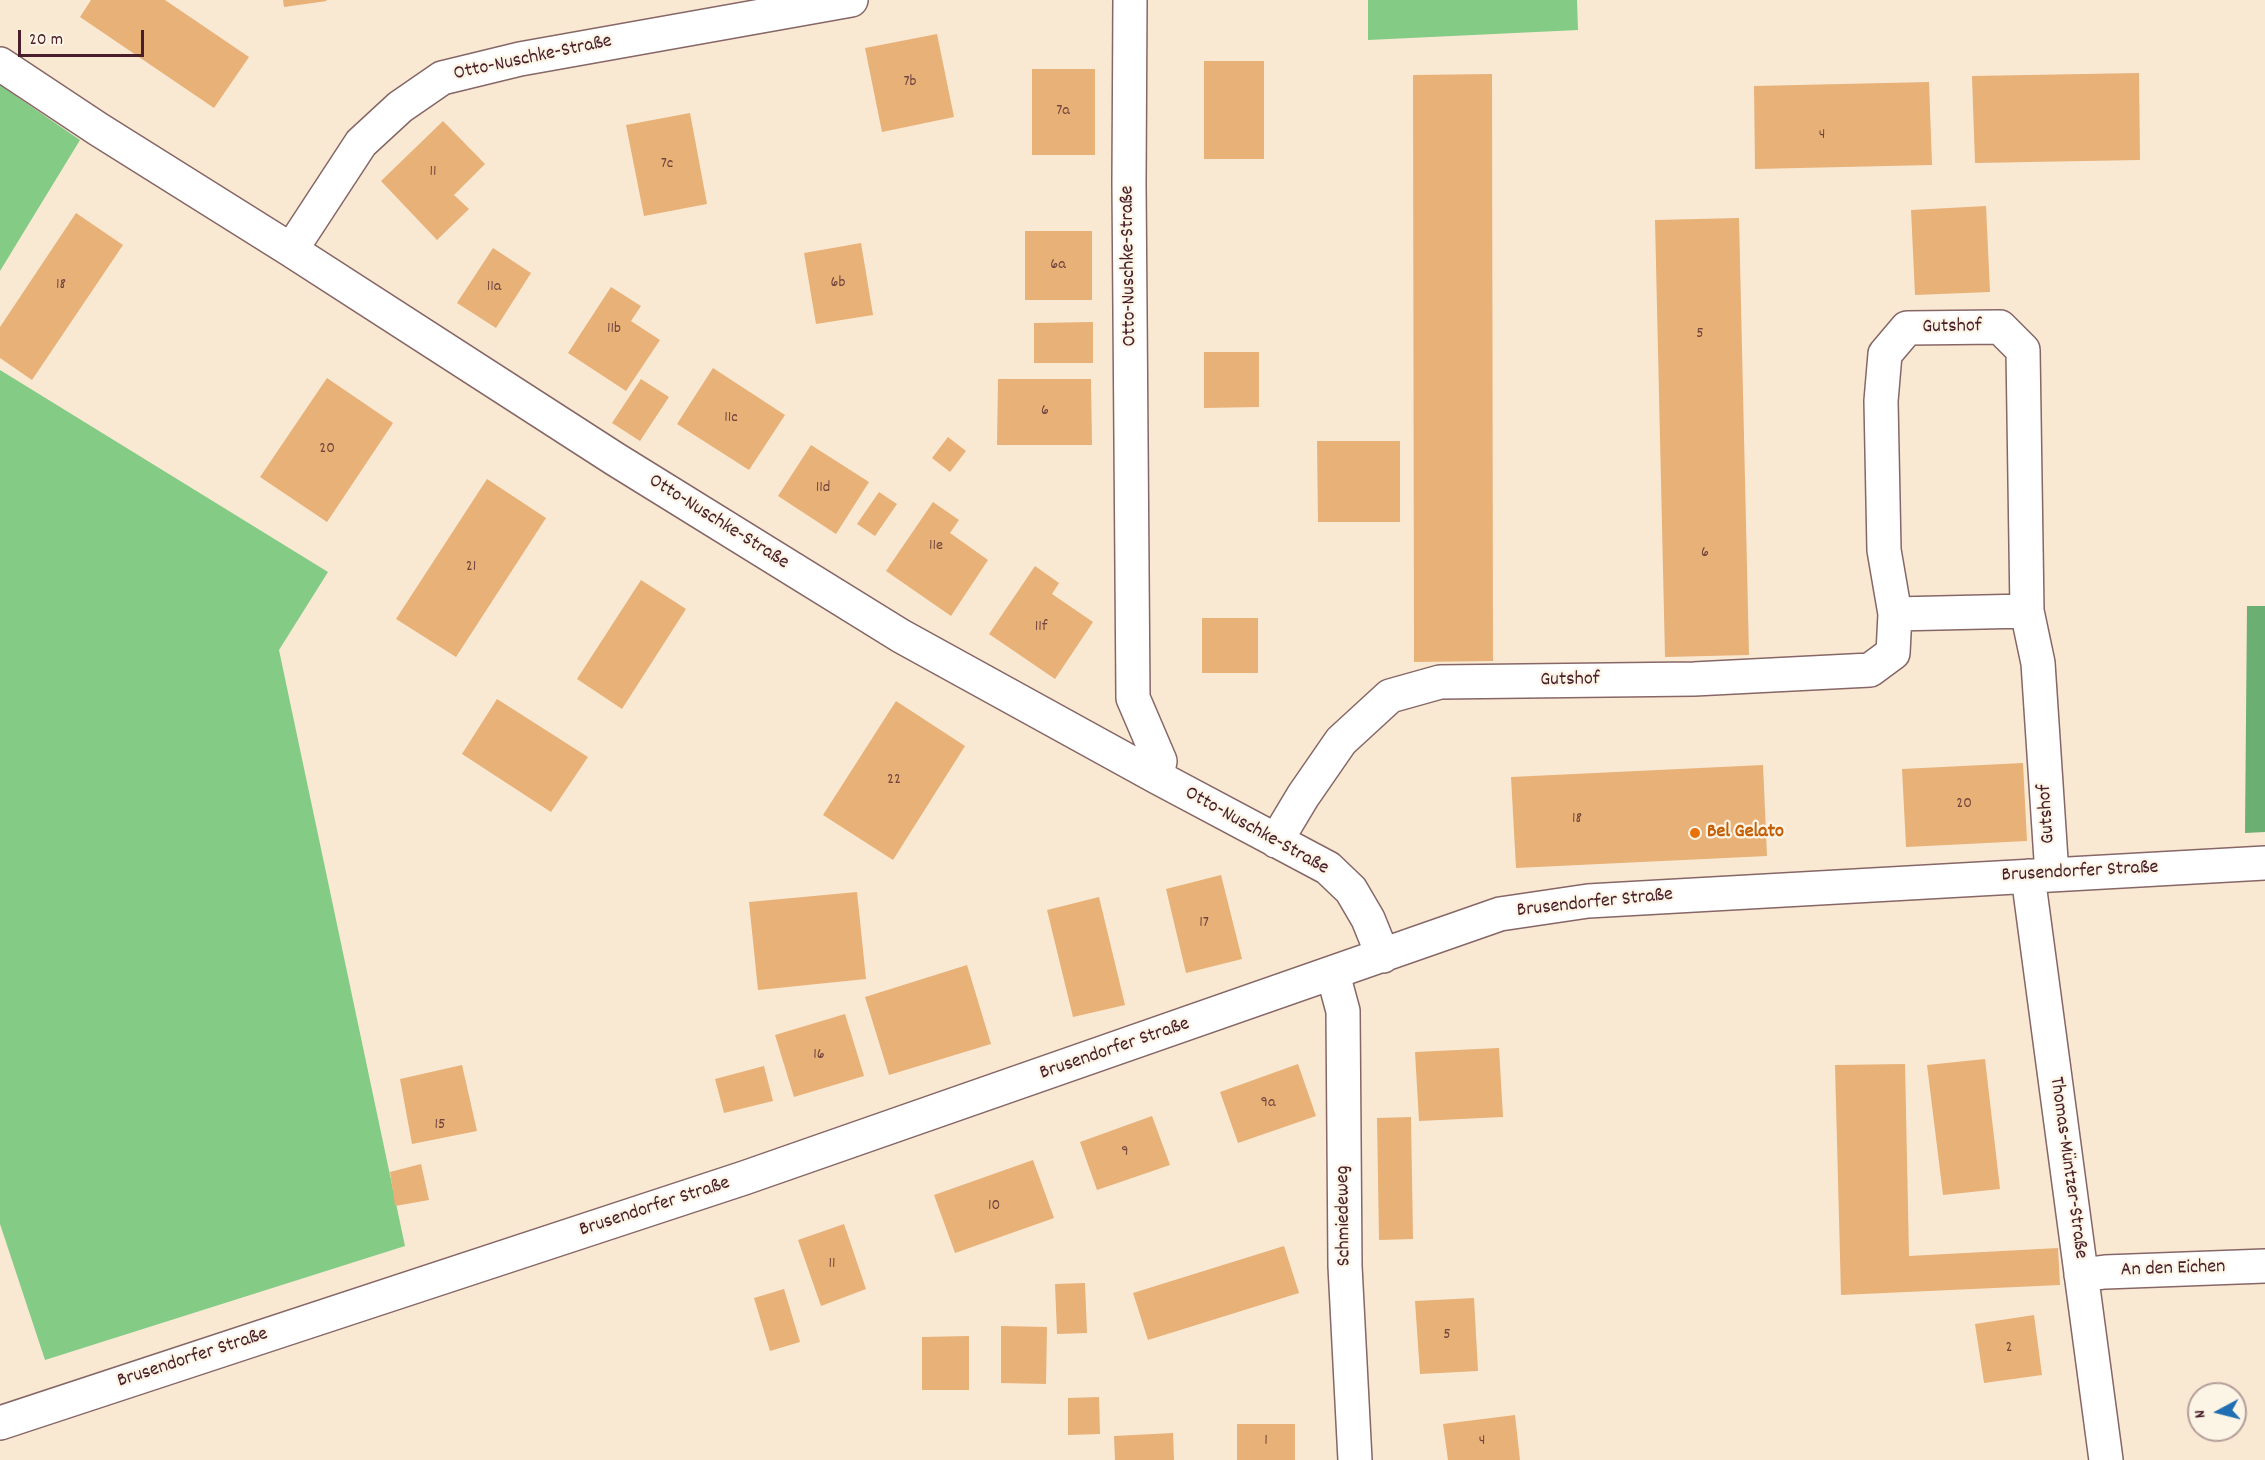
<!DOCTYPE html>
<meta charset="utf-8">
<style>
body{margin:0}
#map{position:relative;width:2265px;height:1460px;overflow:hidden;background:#f9e9d3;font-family:Dekko,sans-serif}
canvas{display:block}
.north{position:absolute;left:2187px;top:1382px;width:60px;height:60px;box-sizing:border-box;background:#fcf5e5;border:2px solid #b59f9b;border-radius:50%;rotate:263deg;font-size:16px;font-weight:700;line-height:24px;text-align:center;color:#4a1f2b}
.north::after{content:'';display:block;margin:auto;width:21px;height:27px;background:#1f6fb2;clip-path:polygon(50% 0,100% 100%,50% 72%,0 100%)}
.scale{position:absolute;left:18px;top:30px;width:126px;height:27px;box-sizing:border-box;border:3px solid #4a1f2b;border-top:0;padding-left:8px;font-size:18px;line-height:21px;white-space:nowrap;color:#4a1f2b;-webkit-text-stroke:4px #fcf5e5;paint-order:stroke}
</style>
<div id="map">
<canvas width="2265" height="1460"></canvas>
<div class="north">N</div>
<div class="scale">20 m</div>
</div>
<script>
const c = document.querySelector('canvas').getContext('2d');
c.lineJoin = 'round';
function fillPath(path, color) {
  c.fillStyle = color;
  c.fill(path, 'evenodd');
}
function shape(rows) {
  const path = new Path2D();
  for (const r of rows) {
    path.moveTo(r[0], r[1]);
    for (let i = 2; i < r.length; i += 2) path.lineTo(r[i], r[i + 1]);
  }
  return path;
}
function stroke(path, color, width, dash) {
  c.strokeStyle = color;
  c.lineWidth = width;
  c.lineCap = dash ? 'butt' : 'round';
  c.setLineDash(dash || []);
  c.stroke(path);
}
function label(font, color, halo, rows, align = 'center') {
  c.font = font + ' Dekko,sans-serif';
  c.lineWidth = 4.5;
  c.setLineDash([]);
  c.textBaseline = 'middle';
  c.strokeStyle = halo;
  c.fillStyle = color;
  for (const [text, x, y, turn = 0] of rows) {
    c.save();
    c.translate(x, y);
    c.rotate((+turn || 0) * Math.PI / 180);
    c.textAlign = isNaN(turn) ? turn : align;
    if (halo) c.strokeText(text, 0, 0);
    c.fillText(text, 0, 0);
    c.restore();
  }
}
fillPath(shape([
 [1368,0,1577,0,1578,30,1368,40],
 [0,85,80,140,0,271],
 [0,370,328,572,279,650,405,1246,45,1360,0,1224]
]), '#84cb86');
fillPath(shape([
 [2247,606,2265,606,2265,832,2245,833]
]), '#6baf73');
fillPath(shape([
 [91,0,165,0,249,57,214,108,80,17],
 [283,0,326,0,327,1,284,7],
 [937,34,954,117,882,132,865,48],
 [1204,61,1264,61,1264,159,1204,159],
 [1032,69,1095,69,1095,155,1032,155],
 [2139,73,2140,160,1975,163,1972,76],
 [1492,74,1493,661,1414,662,1413,75],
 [1929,82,1932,165,1755,169,1754,86],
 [690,113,707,204,644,216,626,125],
 [443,121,485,164,454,195,469,209,437,240,381,181],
 [1986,206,1990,292,1915,295,1911,210],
 [76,213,123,245,32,380,0,358,0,327],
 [1739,218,1749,655,1665,657,1655,220],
 [1025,231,1092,231,1092,300,1025,300],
 [861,243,873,315,816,324,804,253],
 [493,248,531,273,496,328,457,303],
 [611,287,641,306,631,321,660,340,626,391,568,353],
 [1093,322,1093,363,1034,363,1034,323],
 [1204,352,1259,352,1259,407,1204,408],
 [713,368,785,415,749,470,677,424],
 [327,378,393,423,327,522,260,477],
 [641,379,669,397,640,441,612,423],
 [998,379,1091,379,1092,445,997,445],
 [948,437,966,451,950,472,932,458],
 [1317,441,1400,441,1400,522,1318,522],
 [811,445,869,482,836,534,778,496],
 [487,479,546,518,456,657,396,619],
 [879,492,897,504,875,536,857,524],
 [933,502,959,520,950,533,988,560,951,616,886,571],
 [1035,566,1059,583,1052,594,1093,622,1055,679,989,634],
 [641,580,686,609,622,709,577,679],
 [1202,618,1258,618,1258,673,1202,673],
 [497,699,588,757,551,812,462,754],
 [896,701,965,746,893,860,823,815],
 [2023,763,2027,841,1906,847,1902,769],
 [1763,765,1767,856,1516,868,1511,777],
 [1221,875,1242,959,1186,973,1166,889],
 [857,892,866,979,758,990,749,902],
 [1099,897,1125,1005,1073,1017,1047,910],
 [967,965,991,1044,889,1075,865,997],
 [845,1014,864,1076,794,1097,775,1035],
 [1499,1048,1503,1117,1419,1121,1415,1052],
 [1985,1059,2000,1189,1943,1195,1927,1065],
 [1298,1064,1316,1116,1238,1143,1220,1092],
 [1905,1064,1909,1256,2058,1248,2060,1285,1841,1295,1835,1065],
 [462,1065,477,1131,412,1144,400,1079],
 [764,1066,773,1101,724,1113,715,1079],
 [1152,1116,1170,1165,1097,1190,1080,1142],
 [1411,1117,1413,1239,1379,1240,1377,1118],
 [1033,1160,1054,1218,955,1253,934,1195],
 [421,1164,429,1200,395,1206,390,1172],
 [844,1224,866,1289,821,1306,798,1240],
 [1284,1246,1299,1293,1148,1340,1133,1293],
 [1085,1283,1087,1333,1057,1334,1055,1284],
 [784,1289,800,1342,770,1351,754,1298],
 [1474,1298,1478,1371,1420,1374,1415,1301],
 [2034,1315,2042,1375,1984,1383,1975,1324],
 [1001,1326,1047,1327,1046,1384,1001,1383],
 [969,1336,969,1390,922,1390,922,1337],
 [1099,1397,1100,1434,1068,1435,1068,1398],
 [1515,1415,1520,1460,1448,1460,1443,1424],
 [1237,1424,1295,1424,1295,1460,1237,1460],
 [1173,1433,1174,1460,1115,1460,1114,1436]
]), '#e8b178');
const minor = shape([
 [1130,0,1129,183,1133,698,1160,761,1157,777],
 [0,64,98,129,291,250,615,459,901,636,1157,777,1328,868,1351,890,1368,919,1383,956],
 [291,250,361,143,400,107,442,78,520,59,851,0],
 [1895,614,1884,550,1881,401,1885,354,1907,328,2000,327,2023,350,2027,611,2038,663,2052,875],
 [1276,841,1303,796,1341,741,1390,696,1440,682,1694,679,1870,670,1893,653,1895,614,2027,611],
 [2028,876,2106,1460],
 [1333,974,1343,1011,1345,1266,1355,1460],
 [2081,1275,2105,1272,2265,1266],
 [0,1423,744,1178,1500,914,1588,901,2265,863]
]);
stroke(minor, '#876666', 36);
stroke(minor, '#fff', 33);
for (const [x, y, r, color] of [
 [1695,833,6,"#e8710a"]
]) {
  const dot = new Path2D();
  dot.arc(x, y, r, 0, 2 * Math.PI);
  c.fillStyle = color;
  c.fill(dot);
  stroke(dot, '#fcf5e5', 2);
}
label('16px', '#72443e', null, [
 ["7b",910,83],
 ["7a",1063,112],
 ["4",1822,136],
 ["7c",667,165],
 ["11",433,173],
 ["6a",1058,266],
 ["6b",838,284],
 ["18",61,286],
 ["11a",494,288],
 ["11b",614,330],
 ["5",1700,335],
 ["6",1045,412],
 ["11c",731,419],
 ["20",327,450],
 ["11d",823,489],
 ["11e",936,547],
 ["6",1705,554],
 ["21",471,568],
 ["11f",1041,628],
 ["22",894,781],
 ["20",1964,805],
 ["18",1577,820],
 ["17",1204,924],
 ["16",819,1056],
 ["9a",1268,1104],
 ["15",440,1126],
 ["9",1125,1153],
 ["10",994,1207],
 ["11",832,1265],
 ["5",1447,1336],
 ["2",2009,1349],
 ["1",1266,1442],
 ["4",1482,1442]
]);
label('20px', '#4a1f2b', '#fcf5e5', [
 ["Otto-Nuschke-Straße",533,59,-12],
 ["Otto-Nuschke-Straße",1130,266,-91],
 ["Gutshof",1952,328,-1],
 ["Otto-Nuschke-Straße",718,523,32],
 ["Gutshof",1570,681,-1],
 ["Gutshof",2048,814,-94],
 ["Otto-Nuschke-Straße",1256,832,29],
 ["Brusendorfer Straße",2080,873,-3],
 ["Brusendorfer Straße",1595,904,-6],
 ["Brusendorfer Straße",1115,1050,-19],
 ["Thomas-Müntzer-Straße",2067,1168,82],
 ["Brusendorfer Straße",655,1208,-18],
 ["Schmiedeweg",1345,1216,-91],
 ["An den Eichen",2173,1270,-2],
 ["Brusendorfer Straße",193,1359,-18]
]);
label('bold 20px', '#c56008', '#fcf5e5', [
 ["Bel Gelato",1707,833]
], 'left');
</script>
